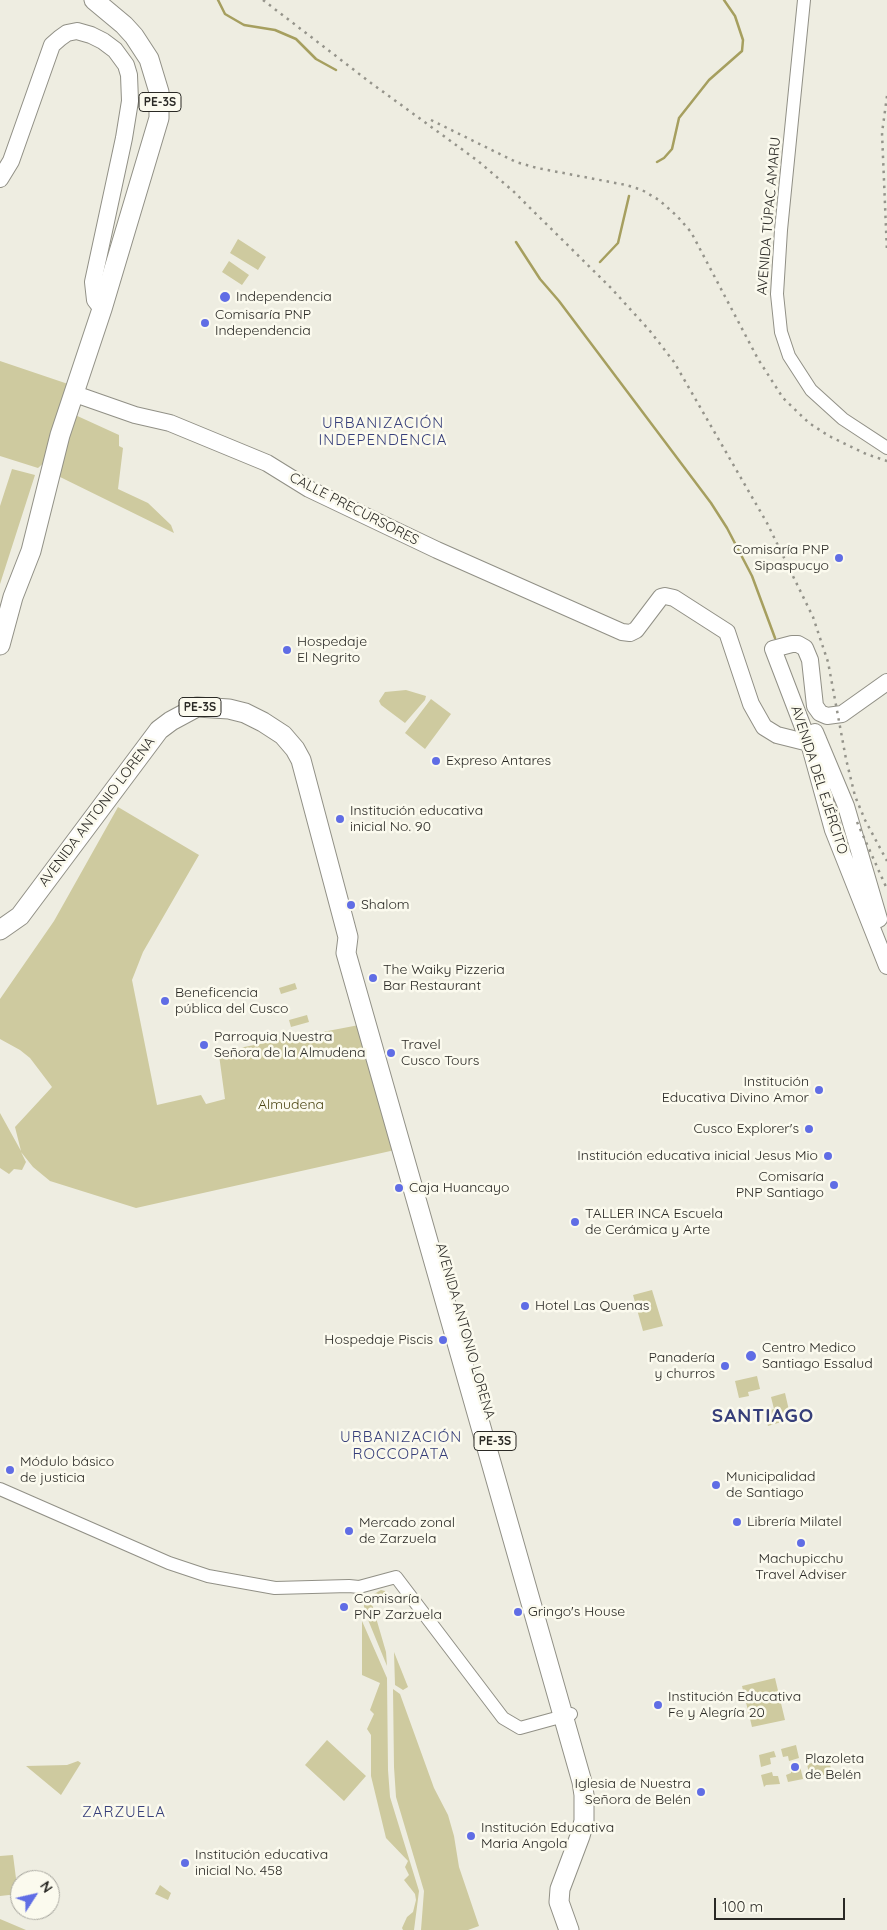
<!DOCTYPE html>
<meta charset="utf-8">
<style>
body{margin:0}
#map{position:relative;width:887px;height:1930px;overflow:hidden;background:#eeede1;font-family:Quicksand,sans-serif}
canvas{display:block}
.north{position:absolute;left:10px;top:1870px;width:50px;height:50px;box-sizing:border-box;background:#fbfaee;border:1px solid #a7a69e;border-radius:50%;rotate:55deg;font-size:14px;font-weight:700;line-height:20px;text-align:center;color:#2a2925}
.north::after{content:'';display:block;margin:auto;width:18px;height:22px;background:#606de5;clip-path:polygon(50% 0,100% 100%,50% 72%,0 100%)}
.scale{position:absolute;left:714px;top:1898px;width:131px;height:22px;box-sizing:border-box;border:2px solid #2a2925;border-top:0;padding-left:6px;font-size:15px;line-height:18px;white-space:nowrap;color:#2a2925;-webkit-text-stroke:4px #fbfaee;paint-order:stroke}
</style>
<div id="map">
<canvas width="887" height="1930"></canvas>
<div class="north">N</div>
<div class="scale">100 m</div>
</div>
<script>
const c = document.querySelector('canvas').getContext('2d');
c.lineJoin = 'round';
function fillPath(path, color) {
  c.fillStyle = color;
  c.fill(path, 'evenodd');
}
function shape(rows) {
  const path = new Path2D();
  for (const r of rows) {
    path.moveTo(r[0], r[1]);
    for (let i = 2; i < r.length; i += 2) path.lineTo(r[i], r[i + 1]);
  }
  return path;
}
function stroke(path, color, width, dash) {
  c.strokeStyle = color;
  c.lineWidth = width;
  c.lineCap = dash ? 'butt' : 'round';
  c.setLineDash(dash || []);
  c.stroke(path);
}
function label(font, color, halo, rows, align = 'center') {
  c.font = font + ' Quicksand,sans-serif';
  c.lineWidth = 5;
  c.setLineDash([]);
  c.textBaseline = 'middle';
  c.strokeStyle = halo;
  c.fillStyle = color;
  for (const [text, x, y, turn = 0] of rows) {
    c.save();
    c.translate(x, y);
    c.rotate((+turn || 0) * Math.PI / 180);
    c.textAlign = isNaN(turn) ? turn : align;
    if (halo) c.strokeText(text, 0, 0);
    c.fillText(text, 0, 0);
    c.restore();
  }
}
fillPath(shape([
 [238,239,266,257,258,270,230,253],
 [229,261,249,275,242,285,222,272],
 [0,361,71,385,47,460,38,468,0,456],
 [73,414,119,435,119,446,123,448,118,489,148,503,171,525,174,533,58,476],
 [12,469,35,475,0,584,0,506],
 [406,690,426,696,425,700,405,723,381,705,379,701,385,692],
 [431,699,451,714,425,749,405,733],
 [118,807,199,855,143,952,132,980,157,1105,201,1095,206,1104,225,1099,219,1055,244,1047,359,1025,395,1150,136,1208,50,1181,33,1167,21,1152,26,1162,22,1170,14,1169,9,1174,0,1168,0,1113,21,1151,15,1127,52,1087,30,1058,20,1050,0,1039,0,999,54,921],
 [295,983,297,989,281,994,279,988],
 [307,1015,309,1022,291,1027,289,1020],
 [652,1290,663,1326,643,1331,633,1295],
 [757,1376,760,1389,748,1392,749,1396,739,1398,735,1381],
 [785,1393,791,1419,768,1426,764,1412,774,1409,771,1397],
 [381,1590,385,1591,386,1595,374,1600,372,1604,386,1652,387,1666,364,1610,364,1603,367,1598],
 [362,1621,387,1678,388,1770,390,1797,419,1891,414,1930,403,1930,402,1928,407,1917,413,1912,416,1900,415,1894,404,1880,409,1875,405,1867,408,1861,386,1838,371,1776,371,1735,367,1729,374,1714,370,1710,380,1683,362,1675],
 [394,1652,408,1687,403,1690,395,1685],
 [775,1678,785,1720,752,1727,742,1686],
 [393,1689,400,1694,434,1788,448,1815,454,1836,459,1867,479,1926,468,1930,421,1930,424,1891,396,1797,394,1767],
 [327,1740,366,1776,344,1801,305,1765],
 [796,1745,799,1758,789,1761,788,1756,783,1757,781,1749],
 [774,1751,776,1757,770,1758,771,1764,761,1767,759,1755],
 [829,1760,832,1773,810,1778,807,1764],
 [78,1761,81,1763,61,1795,26,1766,67,1765],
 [800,1766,803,1779,788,1782,786,1775,791,1773,791,1769],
 [772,1772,773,1776,778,1776,780,1784,766,1785,764,1787,761,1775],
 [13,1855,18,1894,0,1896,0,1856],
 [160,1885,171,1893,168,1900,155,1894],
 [0,1919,26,1930,0,1930]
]), '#ceca9f');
stroke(shape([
 [218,0,225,14,244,25,275,30,296,39,316,59,336,70],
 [657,162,664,158,672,149,679,118,709,80,742,51,743,40,735,16,724,0],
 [516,242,540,279,559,301,711,503,727,528,752,576,775,638],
 [600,262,618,243,629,196]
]), '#a69f5f', 2.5);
const minor = shape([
 [804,0,781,230,777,294,781,332,789,356,811,390,843,419,887,448],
 [0,1489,169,1563,208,1576,275,1588,349,1586,359,1587,396,1577,503,1718,520,1728,571,1714]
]);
const major = shape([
 [0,179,11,161,52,45,60,38,67,33,77,31,91,35,103,41,115,50,126,65,129,75,130,101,124,138,93,282,95,300,102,309],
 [75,394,135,415,170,423,267,463,309,489,437,550,622,632,630,633,636,630,661,597,665,596,674,598,727,632,751,704,764,727,777,735,809,743,818,739],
 [887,682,842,714,827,716,820,713,815,706,810,660,805,648,798,644,792,644,773,649,809,743,833,830,887,966],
 [815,732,846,806,879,919]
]);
const highway = shape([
 [0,645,13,597,31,551,60,435,102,309,159,118,159,92,149,59,134,36,124,25,94,0],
 [0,930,20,916,159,730,171,721,197,707,229,709,245,713,263,722,283,735,295,749,301,760,348,937,346,953,582,1782,584,1795,584,1821,580,1836,560,1889,559,1902,569,1930]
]);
stroke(minor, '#919086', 14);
stroke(major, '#919086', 18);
stroke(highway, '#919086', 21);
stroke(minor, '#fff', 12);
stroke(major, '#fff', 16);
stroke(highway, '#fff', 19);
stroke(shape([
 [263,0,371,83,478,161,513,191,611,288,650,331,674,362,767,523,813,617,828,662,846,759,855,796,865,820,887,861],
 [887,96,882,133,887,252],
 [431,120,516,162,537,168,626,185,642,190,659,200,677,216,691,232,758,359,783,398,809,423,829,436,866,454,887,461],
 [857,822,887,889]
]), '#95948b', 2.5, [2.5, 5]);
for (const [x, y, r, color] of [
 [225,297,6,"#606de5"],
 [205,323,5,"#606de5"],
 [839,558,5,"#606de5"],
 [287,650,5,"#606de5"],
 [436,761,5,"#606de5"],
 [340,819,5,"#606de5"],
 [351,905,5,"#606de5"],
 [373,978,5,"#606de5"],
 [165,1001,5,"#606de5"],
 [204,1045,5,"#606de5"],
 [391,1053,5,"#606de5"],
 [819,1090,5,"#606de5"],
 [809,1129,5,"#606de5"],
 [828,1156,5,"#606de5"],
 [834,1185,5,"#606de5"],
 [399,1188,5,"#606de5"],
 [575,1222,5,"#606de5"],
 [525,1306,5,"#606de5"],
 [443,1340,5,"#606de5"],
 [751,1356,6,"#606de5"],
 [725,1366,5,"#606de5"],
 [10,1470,5,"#606de5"],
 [716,1485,5,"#606de5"],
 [737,1522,5,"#606de5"],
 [349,1531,5,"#606de5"],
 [801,1543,5,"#606de5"],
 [344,1607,5,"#606de5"],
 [518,1612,5,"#606de5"],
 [658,1705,5,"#606de5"],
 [795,1767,5,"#606de5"],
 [701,1792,5,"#606de5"],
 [471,1836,5,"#606de5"],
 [185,1863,5,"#606de5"]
]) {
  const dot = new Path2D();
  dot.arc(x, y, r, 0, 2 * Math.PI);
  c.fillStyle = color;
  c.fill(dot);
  stroke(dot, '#fbfaee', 2);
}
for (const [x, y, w] of [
 [160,102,42],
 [200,707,42],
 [495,1441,42]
]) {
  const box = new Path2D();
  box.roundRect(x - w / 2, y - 9.5, w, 19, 4);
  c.fillStyle = '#fbfaee';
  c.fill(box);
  stroke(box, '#2a2925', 1);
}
label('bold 12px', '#2a2925', null, [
 ["PE-3S",160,102],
 ["PE-3S",200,707],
 ["PE-3S",495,1441]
]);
label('14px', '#2a2925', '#fbfaee', [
 ["AVENIDA TÚPAC AMARU",769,216,-85],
 ["CALLE PRECURSORES",354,509,27],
 ["AVENIDA DEL EJÉRCITO",819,780,72],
 ["AVENIDA ANTONIO LORENA",97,812,-53],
 ["AVENIDA ANTONIO LORENA",465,1331,74]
]);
label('14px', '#2a2925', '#fbfaee', [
 ["Independencia",236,297],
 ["Comisaría PNP",215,315],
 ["Independencia",215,331],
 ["Comisaría PNP",829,550,"right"],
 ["Sipaspucyo",829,566,"right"],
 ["Hospedaje",297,642],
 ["El Negrito",297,658],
 ["Expreso Antares",446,761],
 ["Institución educativa",350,811],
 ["inicial No. 90",350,827],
 ["Shalom",361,905],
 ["The Waiky Pizzeria",383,970],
 ["Bar Restaurant",383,986],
 ["Beneficencia",175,993],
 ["pública del Cusco",175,1009],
 ["Parroquia Nuestra",214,1037],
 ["Señora de la Almudena",214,1053],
 ["Travel",401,1045],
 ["Cusco Tours",401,1061],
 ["Institución",809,1082,"right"],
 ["Educativa Divino Amor",809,1098,"right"],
 ["Cusco Explorer's",799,1129,"right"],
 ["Institución educativa inicial Jesus Mio",818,1156,"right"],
 ["Comisaría",824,1177,"right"],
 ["PNP Santiago",824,1193,"right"],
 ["Caja Huancayo",409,1188],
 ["TALLER INCA Escuela",585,1214],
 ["de Cerámica y Arte",585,1230],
 ["Hotel Las Quenas",535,1306],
 ["Hospedaje Piscis",433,1340,"right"],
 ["Centro Medico",762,1348],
 ["Santiago Essalud",762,1364],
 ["Panadería",715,1358,"right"],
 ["y churros",715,1374,"right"],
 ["Módulo básico",20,1462],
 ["de justicia",20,1478],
 ["Municipalidad",726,1477],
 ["de Santiago",726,1493],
 ["Librería Milatel",747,1522],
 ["Mercado zonal",359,1523],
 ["de Zarzuela",359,1539],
 ["Machupicchu",801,1559,"center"],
 ["Travel Adviser",801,1575,"center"],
 ["Comisaría",354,1599],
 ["PNP Zarzuela",354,1615],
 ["Gringo's House",528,1612],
 ["Institución Educativa",668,1697],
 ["Fe y Alegría 20",668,1713],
 ["Plazoleta",805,1759],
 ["de Belén",805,1775],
 ["Iglesia de Nuestra",691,1784,"right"],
 ["Señora de Belén",691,1800,"right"],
 ["Institución Educativa",481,1828],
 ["Maria Angola",481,1844],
 ["Institución educativa",195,1855],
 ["inicial No. 458",195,1871]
], 'left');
label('14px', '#4e4816', '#fbfaee', [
 ["Almudena",291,1105]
]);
c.letterSpacing = '1px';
label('15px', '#373f7a', '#fbfaee', [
 ["URBANIZACIÓN",383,423],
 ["INDEPENDENCIA",383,440],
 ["URBANIZACIÓN",401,1437],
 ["ROCCOPATA",401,1454],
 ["ZARZUELA",124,1812]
]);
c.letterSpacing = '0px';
c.letterSpacing = '1px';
label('bold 19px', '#373f7a', '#fbfaee', [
 ["SANTIAGO",763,1416]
]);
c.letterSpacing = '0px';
</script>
